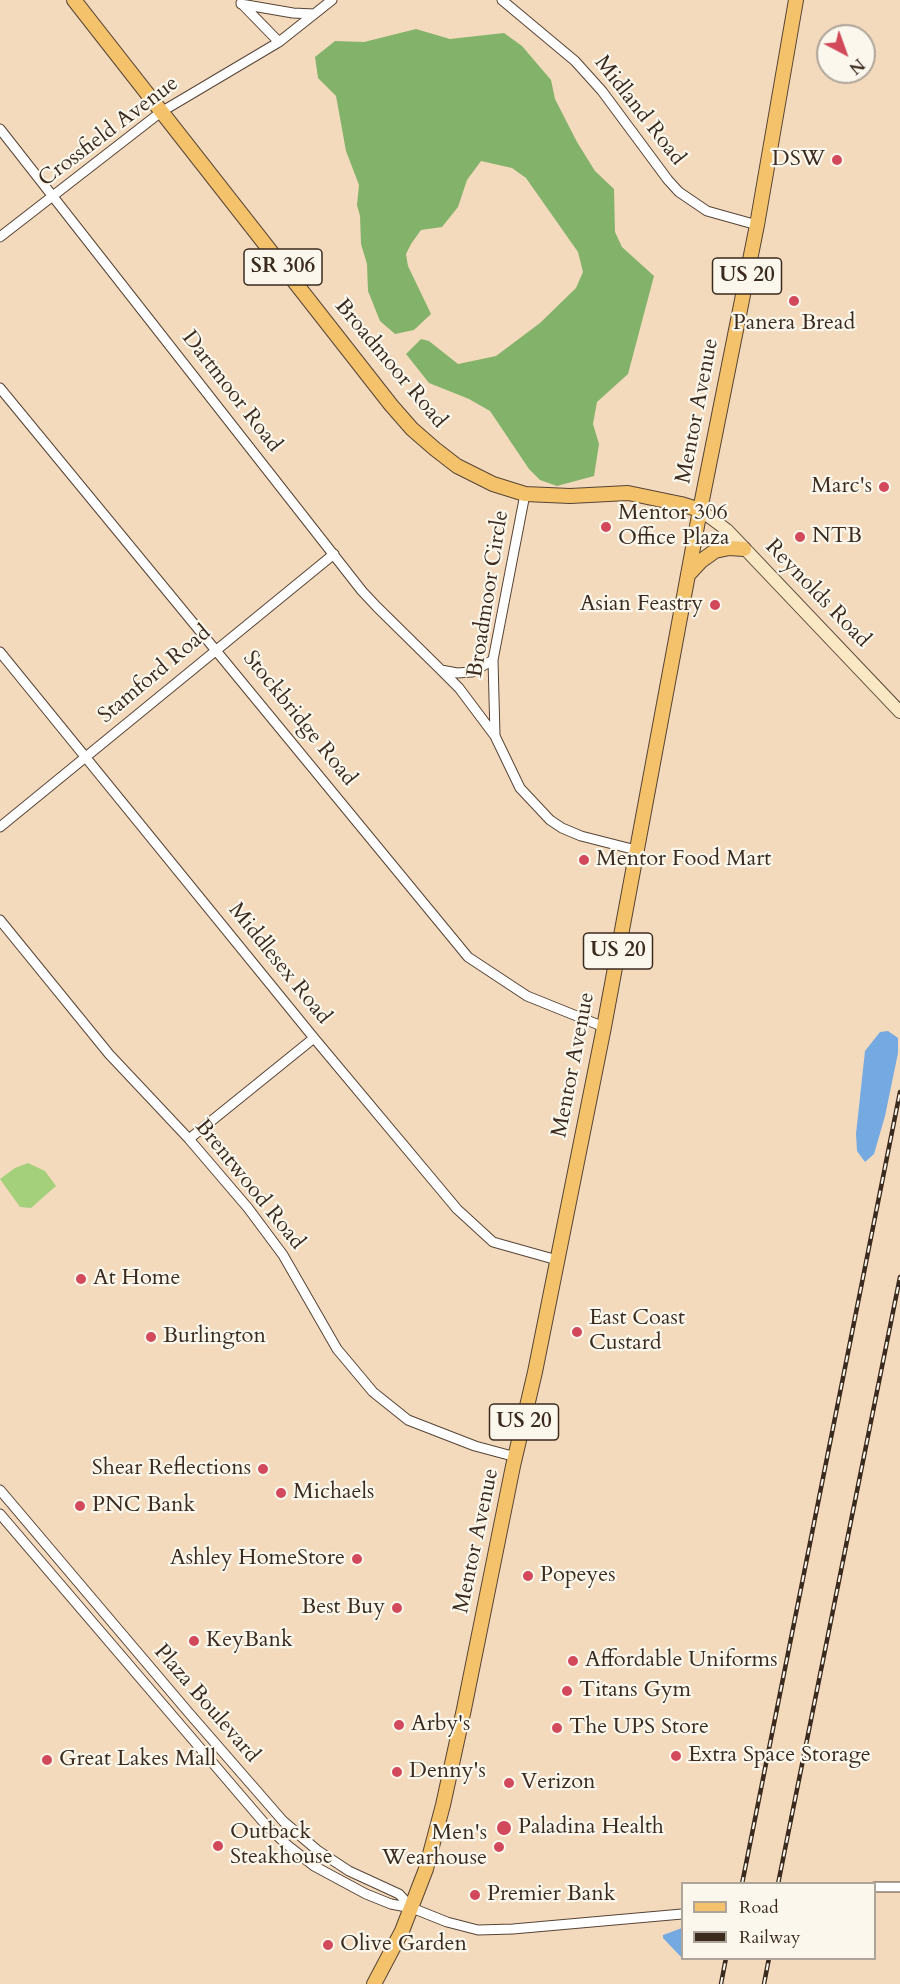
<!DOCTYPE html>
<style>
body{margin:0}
#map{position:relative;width:900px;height:1984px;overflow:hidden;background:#f4dabc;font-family:Cardo,serif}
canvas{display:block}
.legend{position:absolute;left:681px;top:1882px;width:195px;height:78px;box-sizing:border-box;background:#fbf7ec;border:2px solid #aea59a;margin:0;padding:8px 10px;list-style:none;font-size:18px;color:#3b2a1e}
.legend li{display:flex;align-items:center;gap:12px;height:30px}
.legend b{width:30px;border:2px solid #aea59a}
.north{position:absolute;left:816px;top:24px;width:60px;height:60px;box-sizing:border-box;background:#fbf7ec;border:2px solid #aea59a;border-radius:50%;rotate:139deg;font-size:16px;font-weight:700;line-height:24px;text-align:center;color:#3b2a1e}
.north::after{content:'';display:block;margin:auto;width:21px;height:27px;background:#d1495b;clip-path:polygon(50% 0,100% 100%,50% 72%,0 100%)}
</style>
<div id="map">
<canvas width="900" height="1984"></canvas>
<ul class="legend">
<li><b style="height:8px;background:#f3c26a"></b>Road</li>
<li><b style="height:8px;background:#3b2a1e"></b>Railway</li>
</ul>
<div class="north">N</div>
</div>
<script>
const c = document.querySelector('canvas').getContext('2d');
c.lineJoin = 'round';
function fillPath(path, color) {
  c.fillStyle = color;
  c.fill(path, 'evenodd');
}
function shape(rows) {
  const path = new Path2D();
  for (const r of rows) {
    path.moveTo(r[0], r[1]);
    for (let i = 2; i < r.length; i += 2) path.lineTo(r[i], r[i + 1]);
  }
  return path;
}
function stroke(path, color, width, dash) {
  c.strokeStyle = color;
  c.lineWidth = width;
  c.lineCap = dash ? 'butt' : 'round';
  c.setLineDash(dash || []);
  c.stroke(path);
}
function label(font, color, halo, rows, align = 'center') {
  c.font = font + ' Cardo,serif';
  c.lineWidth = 4.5;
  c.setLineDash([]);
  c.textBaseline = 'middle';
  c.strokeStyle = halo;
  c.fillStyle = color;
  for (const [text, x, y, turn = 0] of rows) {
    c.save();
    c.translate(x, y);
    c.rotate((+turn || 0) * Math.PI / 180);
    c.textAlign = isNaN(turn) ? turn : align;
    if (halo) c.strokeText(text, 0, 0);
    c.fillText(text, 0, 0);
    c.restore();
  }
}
fillPath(shape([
 [28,1163,45,1171,56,1186,31,1208,20,1207,0,1179,15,1168]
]), '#a4cf7b');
fillPath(shape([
 [416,29,450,39,504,33,522,46,551,80,555,99,577,142,595,171,614,189,615,232,622,247,654,276,628,374,597,402,593,424,599,444,594,476,557,486,540,480,529,469,490,411,469,399,429,383,406,354,421,339,429,341,458,364,496,356,540,323,576,288,583,272,578,252,526,178,512,168,481,161,467,180,458,207,442,227,421,230,411,244,406,254,408,266,431,314,414,330,395,334,380,321,368,291,367,264,361,244,360,216,357,205,359,185,346,151,336,96,318,78,315,57,335,41,364,42]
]), '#83b26b');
fillPath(shape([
 [888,1031,898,1038,898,1053,885,1116,874,1154,865,1162,857,1151,856,1134,865,1051,880,1032],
 [682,1928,682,1958,663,1938,663,1935]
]), '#74a9e1');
const street = shape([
 [502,0,575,61,602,91,668,180,679,192,707,211,757,225],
 [241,3,279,42],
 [241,4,293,13,314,14],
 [0,129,362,591,377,607,441,670,457,673,472,672,493,660],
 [0,237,161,112,279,42,332,0],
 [0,388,468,957,527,996,604,1027],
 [0,652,314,1038,457,1209,493,1242,557,1260],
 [441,670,459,688,495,736,520,788,550,820,562,828,581,836,636,850],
 [495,735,493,660,525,494],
 [0,827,334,554],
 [0,920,109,1054,189,1139,248,1208,283,1255,337,1349,373,1392,408,1420,475,1446,516,1457],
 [189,1139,314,1038],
 [0,1490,189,1713,283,1821,317,1850,349,1871,399,1894,412,1908],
 [0,1514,265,1824,286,1844,314,1866,366,1894,391,1904,412,1908,447,1922,478,1930,513,1929,682,1914],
 [874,1887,900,1887]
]);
const secondary = shape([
 [700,510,727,530,900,712]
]);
const primary = shape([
 [74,0,391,405,412,429,435,449,457,466,493,484,525,494,570,496,628,493,681,504,700,510],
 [688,575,701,561,715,551,729,548,744,549],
 [374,1984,402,1931,426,1869,443,1805,464,1709,513,1466,535,1372,604,1027,700,510,757,225,796,0]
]);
stroke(street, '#574436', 11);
stroke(secondary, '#574436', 14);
stroke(primary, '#574436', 16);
stroke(street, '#fff', 9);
stroke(secondary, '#fae7c3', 12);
stroke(primary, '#f3c26a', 14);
const rail = shape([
 [742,1884,900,1092],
 [778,1884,900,1277],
 [721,1984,726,1958],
 [764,1984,769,1958]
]);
stroke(rail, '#3b2a1e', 4.5);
stroke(rail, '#fbf7ec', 2, [7]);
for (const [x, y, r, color] of [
 [837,160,6,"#d1495b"],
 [794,301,6,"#d1495b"],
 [884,487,6,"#d1495b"],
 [606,527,6,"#d1495b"],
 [800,537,6,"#d1495b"],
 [715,605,6,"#d1495b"],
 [584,860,6,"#d1495b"],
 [81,1279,6,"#d1495b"],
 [577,1332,6,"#d1495b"],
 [151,1337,6,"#d1495b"],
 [263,1469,6,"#d1495b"],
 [281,1493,6,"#d1495b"],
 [80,1506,6,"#d1495b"],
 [357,1559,6,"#d1495b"],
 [528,1576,6,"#d1495b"],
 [397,1608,6,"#d1495b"],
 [194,1641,6,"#d1495b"],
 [573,1661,6,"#d1495b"],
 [567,1691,6,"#d1495b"],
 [399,1725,6,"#d1495b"],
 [557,1728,6,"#d1495b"],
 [676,1756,6,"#d1495b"],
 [47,1760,6,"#d1495b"],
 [397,1772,6,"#d1495b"],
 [509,1783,6,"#d1495b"],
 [504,1828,8,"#d1495b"],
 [218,1846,6,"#d1495b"],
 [499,1847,6,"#d1495b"],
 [475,1895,6,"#d1495b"],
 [328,1945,6,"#d1495b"]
]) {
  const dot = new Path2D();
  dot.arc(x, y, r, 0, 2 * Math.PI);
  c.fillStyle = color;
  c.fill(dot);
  stroke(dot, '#fbf7ec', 2);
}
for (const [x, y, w] of [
 [283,267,78],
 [747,276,69],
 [618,951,69],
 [524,1422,69]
]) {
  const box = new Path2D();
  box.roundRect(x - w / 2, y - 18, w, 36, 4.5);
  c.fillStyle = '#fbf7ec';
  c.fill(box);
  stroke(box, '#3b2a1e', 1.5);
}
label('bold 21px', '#3b2a1e', null, [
 ["SR 306",283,267],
 ["US 20",747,276],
 ["US 20",618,951],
 ["US 20",524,1422]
]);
label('22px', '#3b2a1e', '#fbf7ec', [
 ["Midland Road",639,111,52],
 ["Crossfield Avenue",109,132,-37],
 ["Broadmoor Road",390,364,50],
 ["Dartmoor Road",231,392,52],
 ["Mentor Avenue",698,411,-79],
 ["Broadmoor Circle",489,594,-81],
 ["Reynolds Road",817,594,46],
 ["Stamford Road",155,675,-40],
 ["Stockbridge Road",299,719,51],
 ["Middlesex Road",279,964,51],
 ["Mentor Avenue",574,1065,-79],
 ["Brentwood Road",249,1185,51],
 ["Mentor Avenue",477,1541,-78],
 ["Plaza Boulevard",206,1704,49]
]);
label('22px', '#3b2a1e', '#fbf7ec', [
 ["DSW",825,160,"right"],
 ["Panera Bread",794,324,"center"],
 ["Marc's",872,487,"right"],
 ["Mentor 306",618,514],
 ["Office Plaza",618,539],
 ["NTB",812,537],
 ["Asian Feastry",703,605,"right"],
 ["Mentor Food Mart",596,860],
 ["At Home",93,1279],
 ["East Coast",589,1319],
 ["Custard",589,1344],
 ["Burlington",163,1337],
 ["Shear Reflections",251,1469,"right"],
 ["Michaels",293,1493],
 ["PNC Bank",92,1506],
 ["Ashley HomeStore",345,1559,"right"],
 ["Popeyes",540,1576],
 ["Best Buy",385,1608,"right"],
 ["KeyBank",206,1641],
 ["Affordable Uniforms",585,1661],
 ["Titans Gym",579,1691],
 ["Arby's",411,1725],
 ["The UPS Store",569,1728],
 ["Extra Space Storage",688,1756],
 ["Great Lakes Mall",59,1760],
 ["Denny's",409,1772],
 ["Verizon",521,1783],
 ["Paladina Health",518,1828],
 ["Outback",230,1833],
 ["Steakhouse",230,1858],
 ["Men's",487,1834,"right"],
 ["Wearhouse",487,1859,"right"],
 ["Premier Bank",487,1895],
 ["Olive Garden",340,1945]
], 'left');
</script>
